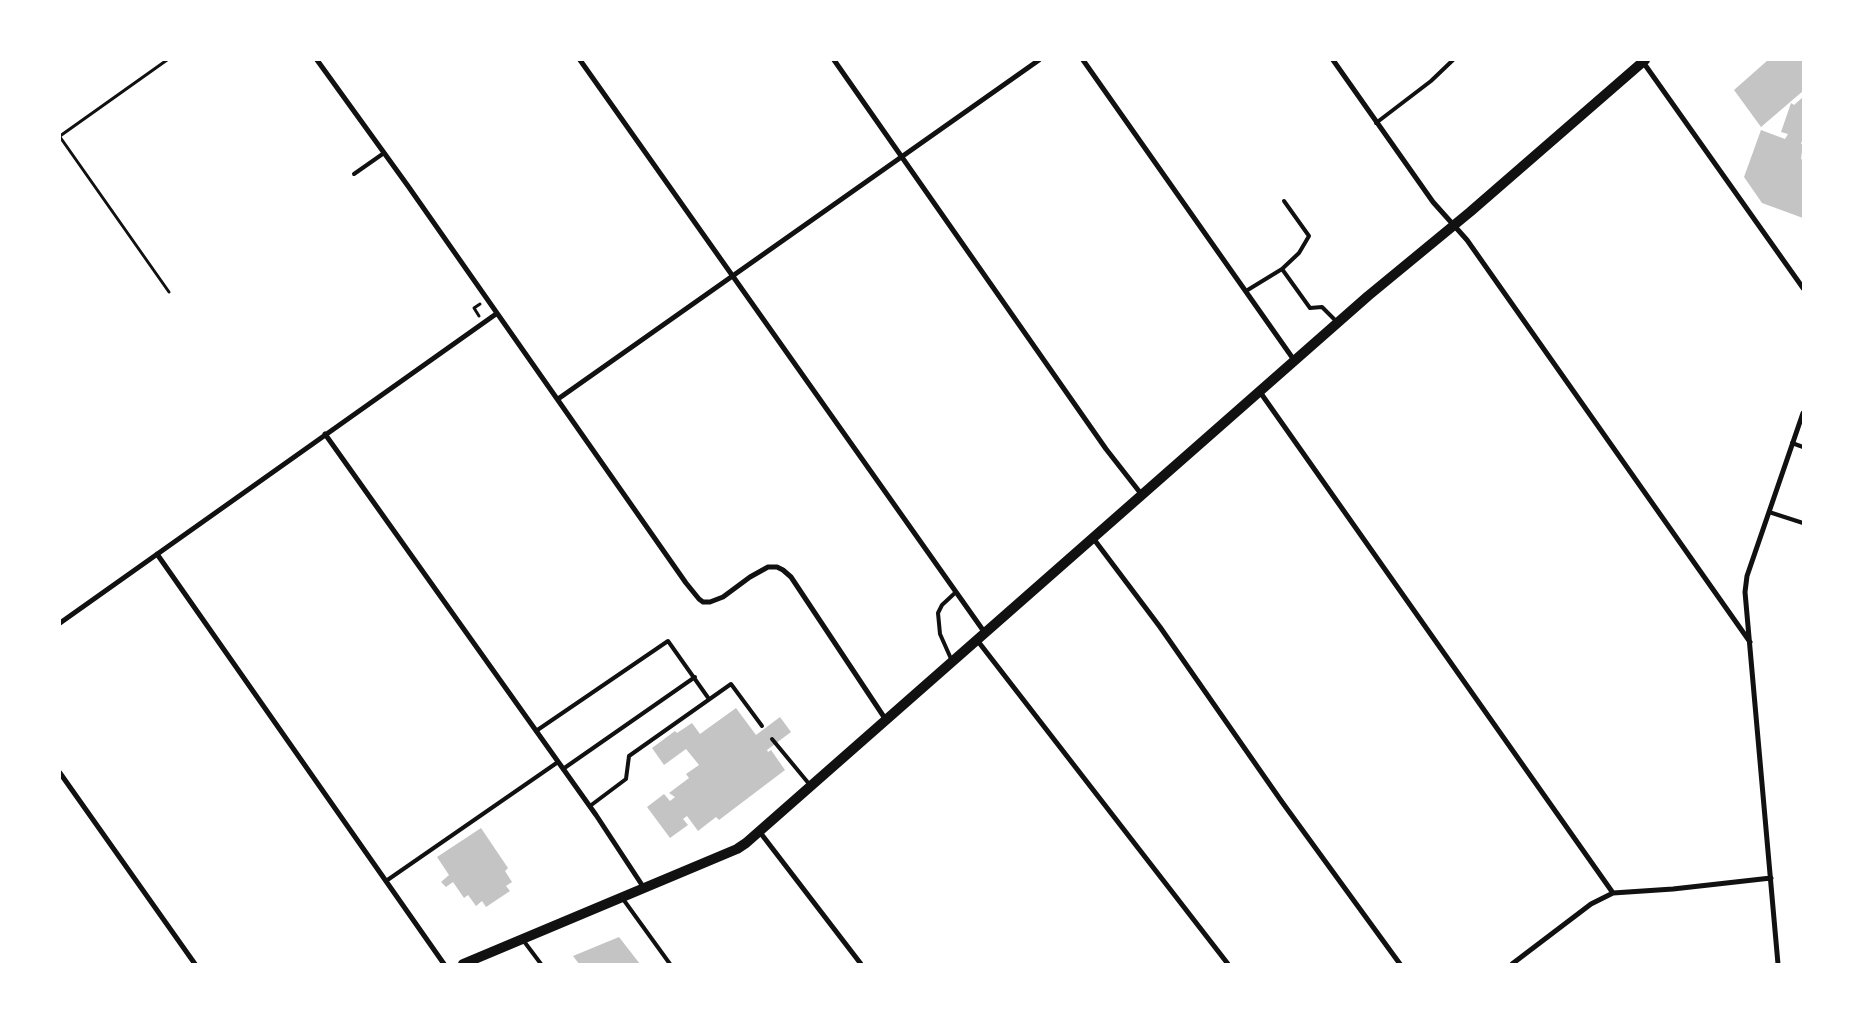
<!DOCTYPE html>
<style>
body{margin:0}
#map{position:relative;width:1863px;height:1024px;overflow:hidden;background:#fff;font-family:"DM Sans",sans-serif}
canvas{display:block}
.frame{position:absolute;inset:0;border:61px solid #fff;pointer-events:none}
</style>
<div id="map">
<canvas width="1863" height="1024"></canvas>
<div class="frame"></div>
</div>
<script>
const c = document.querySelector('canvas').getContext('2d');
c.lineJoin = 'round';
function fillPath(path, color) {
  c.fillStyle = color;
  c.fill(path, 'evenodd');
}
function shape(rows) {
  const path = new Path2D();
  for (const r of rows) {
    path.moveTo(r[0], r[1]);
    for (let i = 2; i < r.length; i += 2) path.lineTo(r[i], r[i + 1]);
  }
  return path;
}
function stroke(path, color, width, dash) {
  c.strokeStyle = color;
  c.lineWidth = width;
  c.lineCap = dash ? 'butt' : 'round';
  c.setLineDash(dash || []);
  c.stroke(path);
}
fillPath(shape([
 [1768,60,1803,60,1803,91,1761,127,1734,90],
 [1803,97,1803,138,1801,144,1803,144,1801,159,1803,160,1803,218,1762,203,1744,177,1761,130,1785,139,1788,134,1781,132,1791,103,1794,105],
 [736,708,756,735,780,717,791,732,767,750,768,752,771,750,785,770,719,820,716,817,698,831,687,816,683,819,688,825,670,838,647,807,664,794,670,801,675,797,669,793,689,778,686,774,699,765,686,749,664,765,652,748,675,731,677,733,692,723,700,734],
 [481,828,508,868,505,871,512,882,506,886,510,891,486,907,482,901,476,906,468,895,464,898,453,882,446,887,441,882,449,875,437,857],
 [619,937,640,964,579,964,573,956]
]), '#c4c4c4');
stroke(shape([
 [60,136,167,60],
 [60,137,169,292],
 [479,316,474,308,480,304]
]), '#111', 3);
stroke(shape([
 [1376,123,1431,81,1453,60],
 [354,174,384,153],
 [1284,201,1309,236,1299,253,1282,269,1310,308,1322,307,1336,321],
 [1246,291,1282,269],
 [1792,443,1803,447],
 [1769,512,1803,523],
 [952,661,940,634,938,613,942,605,956,592],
 [536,731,668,641,709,699],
 [772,739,810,785],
 [563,769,695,677],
 [590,806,626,779,629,756,731,684,762,726],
 [386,881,558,762],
 [623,899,670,964],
 [523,940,541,964]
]), '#111', 4);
stroke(shape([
 [317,60,408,186,686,583,699,599,703,602,710,602,723,597,750,577,768,567,777,567,783,570,791,577,886,720],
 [580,60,985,633],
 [834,60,1106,449,1142,495],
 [1083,60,1294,360],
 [1333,60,1433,202,1467,240,1750,642],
 [1643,62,1803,288],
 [1260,392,1613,893],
 [558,399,1039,60],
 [325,434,596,815,644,888],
 [1093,538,1160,627,1282,802,1400,964],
 [157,554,444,964],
 [60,623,496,314],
 [977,640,1228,964],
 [60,773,195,964],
 [759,831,861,964],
 [1512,964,1591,904,1613,893,1673,889,1771,878],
 [1778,964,1745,592,1747,576,1803,413]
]), '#111', 5);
stroke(shape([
 [463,964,737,849,746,843,1368,296,1470,212,1645,60]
]), '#111', 10);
</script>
